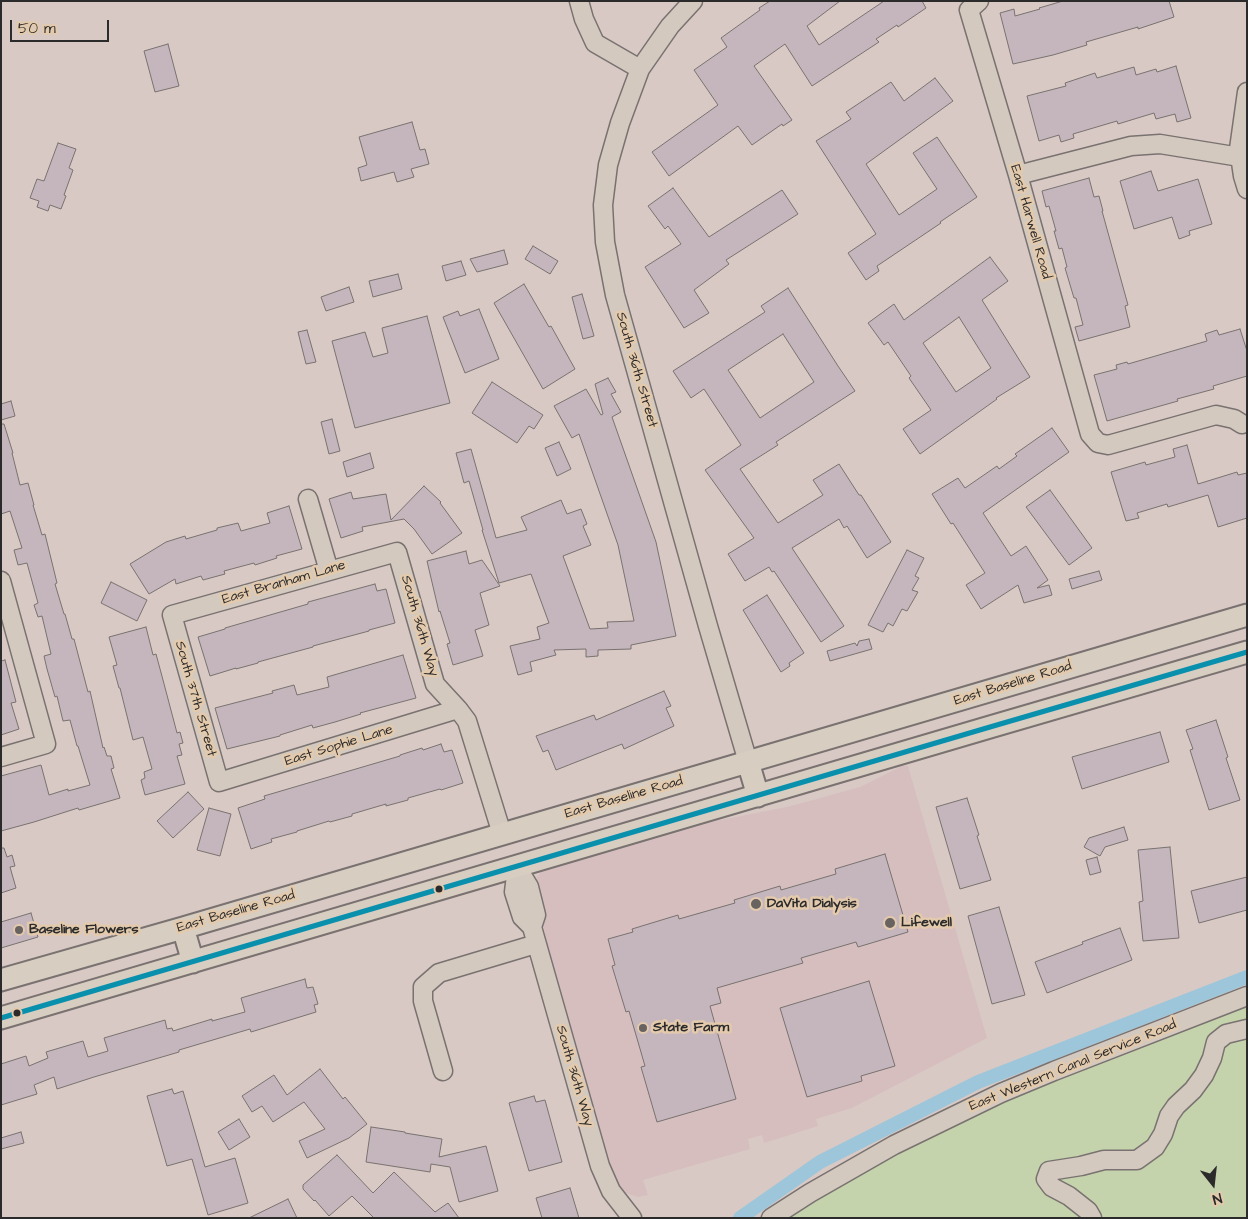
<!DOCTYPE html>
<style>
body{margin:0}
#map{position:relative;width:1248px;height:1219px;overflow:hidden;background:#d9c9c4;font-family:"Architects Daughter",sans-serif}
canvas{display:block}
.frame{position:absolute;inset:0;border:2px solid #2b2b2b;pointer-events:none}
.north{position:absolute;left:1188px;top:1159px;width:50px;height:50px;-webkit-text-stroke:4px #e4caac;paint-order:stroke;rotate:164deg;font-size:14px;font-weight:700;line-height:20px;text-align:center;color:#2b2b2b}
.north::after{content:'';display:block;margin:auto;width:18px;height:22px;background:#2b2b2b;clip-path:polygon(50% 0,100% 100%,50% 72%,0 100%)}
.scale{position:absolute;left:10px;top:20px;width:99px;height:22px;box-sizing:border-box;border:2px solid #2b2b2b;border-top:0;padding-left:6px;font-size:15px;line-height:18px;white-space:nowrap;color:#2b2b2b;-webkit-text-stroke:4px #e4caac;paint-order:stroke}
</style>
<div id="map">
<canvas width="1248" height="1219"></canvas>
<div class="frame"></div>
<div class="north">N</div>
<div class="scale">50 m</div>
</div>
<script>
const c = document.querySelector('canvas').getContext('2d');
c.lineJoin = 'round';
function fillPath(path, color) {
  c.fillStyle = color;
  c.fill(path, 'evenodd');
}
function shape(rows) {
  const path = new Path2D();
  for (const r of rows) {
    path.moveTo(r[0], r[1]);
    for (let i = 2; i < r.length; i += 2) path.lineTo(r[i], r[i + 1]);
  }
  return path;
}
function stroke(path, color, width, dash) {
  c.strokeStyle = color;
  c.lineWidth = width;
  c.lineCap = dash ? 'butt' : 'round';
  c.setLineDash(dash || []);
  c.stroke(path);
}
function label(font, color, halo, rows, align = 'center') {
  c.font = font + ' "Architects Daughter",sans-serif';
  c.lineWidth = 5;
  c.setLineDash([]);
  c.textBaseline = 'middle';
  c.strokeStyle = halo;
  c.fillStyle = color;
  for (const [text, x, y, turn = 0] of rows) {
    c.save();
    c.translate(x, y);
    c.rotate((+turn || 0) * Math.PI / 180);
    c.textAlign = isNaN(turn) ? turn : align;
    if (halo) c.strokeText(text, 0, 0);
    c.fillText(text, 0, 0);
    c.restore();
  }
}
fillPath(shape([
 [902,766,908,766,987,1038,852,1108,816,1119,818,1126,764,1143,762,1135,748,1139,750,1149,643,1180,648,1195,638,1197,622,1192,613,1180,551,963,535,887,537,877,541,872,716,821,791,806,860,787]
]), '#d6bebf');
fillPath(shape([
 [1247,1005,1247,1218,780,1218,920,1139,1042,1086]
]), '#c4d3ac');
stroke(shape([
 [740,1218,820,1162,978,1082,1247,977]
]), '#9dc6da', 14);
const building = shape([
 [770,1,840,1,807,26,819,45,884,1,922,1,926,8,898,27,897,25,876,39,879,42,812,86,785,44,754,66,792,120,783,126,782,124,752,145,738,126,669,176,652,152,718,105,694,70,727,47,721,38,760,10,759,8,770,1],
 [1063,1,1169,1,1174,17,1138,29,1138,27,1086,42,1087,45,1053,55,1013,64,1000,13,1014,9,1015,16,1040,9,1039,8,1063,1],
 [168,44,179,86,155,92,144,51,168,44],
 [1176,66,1191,118,1177,122,1175,114,1156,119,1154,113,1118,124,1117,121,1073,134,1074,138,1061,142,1059,135,1039,141,1027,96,1066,86,1065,83,1095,73,1097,78,1134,67,1136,75,1156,69,1157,72,1176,66],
 [935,78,953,101,866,164,899,215,937,189,913,153,937,137,977,197,940,222,941,223,877,266,879,271,866,280,848,253,876,234,816,141,851,119,846,112,891,82,904,101,935,78],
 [412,122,420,150,425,149,429,164,411,169,414,177,397,182,394,172,361,181,358,168,367,165,359,137,412,122],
 [58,143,76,149,69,168,73,170,64,195,66,196,61,209,50,205,48,211,37,207,39,201,30,198,37,179,44,181,58,143],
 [1151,171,1158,191,1198,179,1212,224,1189,231,1190,235,1179,239,1172,217,1134,229,1120,181,1151,171],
 [1089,178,1094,197,1099,196,1103,211,1102,211,1128,305,1125,306,1130,327,1079,341,1075,327,1083,325,1076,298,1074,298,1065,268,1067,267,1062,248,1059,249,1054,231,1056,231,1049,206,1046,207,1042,191,1089,178],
 [673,188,709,237,782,190,798,214,726,260,729,264,694,290,709,313,684,328,645,267,681,244,668,226,665,229,648,206,673,188],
 [533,246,558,261,550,274,525,259,533,246],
 [504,250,508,264,477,272,470,259,504,250],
 [990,257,1008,281,982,300,1030,377,996,398,997,399,920,454,903,429,931,410,909,378,911,376,888,342,884,345,868,323,894,304,904,320,990,257],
 [959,317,991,368,956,392,923,343,959,317],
 [461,261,466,275,446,281,442,266,461,261],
 [398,274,402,289,373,297,369,281,398,274],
 [524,284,549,327,551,326,575,369,543,389,494,303,524,284],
 [349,287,354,302,326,311,321,297,349,287],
 [788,288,838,366,855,391,776,442,778,445,740,469,778,523,823,495,813,480,839,464,859,495,861,495,891,542,867,558,847,526,844,528,839,519,792,548,844,626,821,642,774,571,772,572,769,567,745,581,728,554,754,538,705,470,741,445,704,389,691,398,673,371,765,312,761,306,788,288],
 [783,334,814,382,760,418,728,370,783,334],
 [582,294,594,336,583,339,572,297,582,294],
 [479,309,499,359,465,373,443,317,458,311,460,316,479,309],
 [427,316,450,403,355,428,332,341,365,332,373,357,388,353,382,328,427,316],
 [1240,329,1247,351,1247,376,1213,386,1214,389,1177,399,1178,401,1107,421,1094,375,1117,369,1116,365,1127,362,1128,364,1207,341,1205,334,1217,330,1219,335,1240,329],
 [307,330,316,362,306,364,298,332,307,330],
 [608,378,616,392,611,394,621,412,612,417,656,542,676,636,631,645,631,649,598,650,598,656,586,657,586,649,554,650,556,655,530,662,532,671,518,675,510,646,540,639,537,627,549,623,531,574,499,583,482,530,483,530,469,481,464,483,456,453,471,449,496,538,527,530,521,517,561,500,567,514,581,509,587,524,583,526,591,545,563,556,590,629,608,628,607,622,634,621,618,545,579,434,572,438,554,406,586,389,601,415,603,414,595,384,608,378],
 [492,382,543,415,534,429,529,426,517,443,472,413,492,382],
 [11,401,15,416,1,420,1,404,11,401],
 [332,419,340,451,329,454,321,422,332,419],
 [1,424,4,424,13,453,12,453,20,485,28,483,34,505,33,505,42,535,45,534,57,583,55,584,64,614,65,614,72,639,74,639,88,692,90,691,103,748,104,747,107,756,111,756,114,768,111,769,120,798,79,810,78,808,34,822,1,831,1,776,41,765,49,795,68,789,68,791,90,785,78,746,77,746,70,720,63,721,57,696,55,697,47,669,44,656,51,654,42,616,38,617,34,605,38,603,27,563,18,565,14,550,22,548,10,511,1,514,1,424],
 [1052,428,1069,452,983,513,1011,556,1026,546,1048,580,1037,588,1049,585,1052,595,1024,603,1018,585,981,609,966,585,985,573,953,523,951,524,932,494,958,478,965,488,997,466,999,469,1017,456,1015,454,1052,428],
 [559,442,571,469,557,476,545,448,559,442],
 [1187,445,1198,484,1237,472,1238,475,1247,473,1247,518,1218,527,1208,495,1168,507,1167,504,1137,513,1139,518,1126,521,1111,472,1145,462,1146,465,1175,457,1173,449,1187,445],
 [370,453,374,468,347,477,343,462,370,453],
 [424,486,441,502,440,503,462,533,432,554,414,529,404,519,362,527,363,531,341,538,329,499,351,492,353,499,386,494,391,520,424,486],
 [1050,490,1092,548,1069,565,1026,507,1050,490],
 [289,506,302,549,276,556,277,558,255,565,254,563,224,571,225,574,203,580,201,576,176,584,175,579,149,594,130,564,166,542,185,536,186,539,217,530,217,528,238,523,241,531,270,523,267,513,289,506],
 [907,550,924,558,915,576,919,578,912,590,918,592,907,611,902,609,893,626,888,623,883,632,868,625,907,550],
 [466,551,469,564,482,560,500,586,480,593,489,625,475,630,483,656,453,665,447,644,450,643,440,611,439,612,427,561,466,551],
 [1099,571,1102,580,1072,589,1069,579,1099,571],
 [111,582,147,600,137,621,101,603,111,582],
 [375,584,377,591,386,589,395,623,369,630,369,631,313,646,313,647,258,662,258,663,236,669,236,668,210,676,198,637,225,629,225,628,308,604,308,602,375,584],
 [767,595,804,653,789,663,790,666,781,672,743,610,767,595],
 [146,627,153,655,156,654,163,680,177,733,180,732,183,743,179,744,182,755,177,756,185,784,145,795,141,780,145,778,144,772,152,769,143,737,133,740,120,688,119,688,113,666,117,665,109,637,146,627],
 [869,639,872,649,830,661,827,651,855,643,857,646,859,641,869,639],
 [403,655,416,698,360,713,361,714,335,722,313,728,312,725,280,735,280,736,227,749,215,708,273,693,272,691,294,685,297,695,329,687,327,677,403,655],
 [5,660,16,702,11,703,19,729,1,735,1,661,5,660],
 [664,691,671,706,666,708,674,726,624,749,622,744,556,770,548,750,543,752,536,736,594,715,596,720,664,691],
 [1216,720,1228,757,1226,758,1240,800,1209,810,1190,750,1193,749,1186,730,1216,720],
 [1160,732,1169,762,1082,789,1072,757,1160,732],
 [441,744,444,752,452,750,463,783,441,790,440,789,408,798,408,800,386,806,386,804,352,814,352,816,330,822,329,821,297,831,297,832,271,839,272,842,251,849,238,808,265,799,264,796,400,756,400,755,422,748,423,750,441,744],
 [188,792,204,809,173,838,157,821,188,792],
 [967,798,979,835,977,836,991,880,960,889,936,807,967,798],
 [209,808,231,814,220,856,197,850,209,808],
 [1124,827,1128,840,1105,847,1100,856,1084,847,1089,838,1124,827],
 [1170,847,1179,938,1143,941,1139,902,1143,901,1138,850,1170,847],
 [1,848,4,848,7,857,12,855,15,866,10,867,16,888,1,893,1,848],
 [885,854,908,932,858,947,856,942,801,958,803,963,717,988,721,1003,710,1006,736,1099,657,1122,641,1067,645,1066,629,1011,626,1012,612,966,615,965,608,939,633,932,632,929,678,915,679,919,735,903,734,900,780,886,781,890,836,874,835,869,885,854],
 [1097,857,1101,872,1090,875,1086,860,1097,857],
 [1247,877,1247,910,1199,923,1191,891,1247,877],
 [999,907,1025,995,992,1004,968,916,999,907],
 [31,913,38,937,1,948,1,922,31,913],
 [1120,928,1132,960,1047,993,1035,962,1083,944,1082,942,1120,928],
 [305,979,307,988,313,987,318,1004,314,1005,316,1012,251,1032,250,1029,179,1050,179,1052,94,1077,57,1089,54,1077,34,1085,37,1094,1,1105,1,1064,26,1056,29,1066,48,1058,46,1052,83,1041,88,1057,108,1051,104,1038,165,1020,167,1029,172,1028,173,1031,212,1019,212,1021,245,1012,241,998,305,979],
 [869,981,895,1066,861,1076,862,1081,807,1097,780,1008,869,981],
 [320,1069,343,1099,345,1097,367,1124,349,1138,307,1158,299,1141,325,1129,304,1102,273,1122,262,1106,252,1112,242,1096,274,1075,287,1095,320,1069],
 [172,1089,174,1094,183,1091,205,1167,235,1158,248,1203,208,1215,192,1159,167,1166,147,1096,172,1089],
 [534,1096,536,1102,545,1100,562,1162,529,1171,509,1103,534,1096],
 [239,1119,250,1137,229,1150,218,1132,239,1119],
 [371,1127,405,1132,405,1133,442,1139,439,1157,486,1146,498,1191,459,1202,450,1167,431,1164,430,1172,366,1162,371,1127],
 [21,1132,24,1143,1,1149,1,1138,21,1132],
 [337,1155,373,1193,394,1172,435,1212,448,1203,459,1218,374,1218,352,1196,329,1216,315,1200,314,1201,303,1189,303,1185,337,1155],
 [570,1188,579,1218,542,1218,536,1198,570,1188],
 [288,1199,297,1218,249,1218,288,1199]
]);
fillPath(building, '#c4b6bc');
stroke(building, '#797270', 1);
const minor = shape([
 [579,1,584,19,595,43,640,69],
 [693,1,670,26,640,69,620,123,608,165,603,205,605,242,615,295,708,626,748,762],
 [979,1,969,10,1018,175,1090,434,1098,443,1108,445,1216,415,1234,419,1242,424],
 [1247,92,1239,149,1243,176,1247,189],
 [1018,175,1131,146,1160,144,1240,157],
 [308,499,329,571],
 [1,581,46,744,1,757],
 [458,709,219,782,172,615,397,552,435,684,458,709,467,721,502,834],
 [517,867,514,892,522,917,532,927,600,1166,611,1191,632,1218],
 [517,867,529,887,536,915,532,927],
 [443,1071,423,1001,423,987,439,973,536,944],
 [771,1218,810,1193,894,1145,1001,1093,1054,1071,1247,996],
 [1092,1218,1088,1211,1069,1196,1052,1187,1046,1179,1049,1171,1081,1166,1104,1160,1137,1160,1155,1147,1163,1134,1169,1116,1176,1106,1193,1090,1204,1075,1212,1058,1216,1042,1226,1034,1247,1029]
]);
const major = shape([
 [748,762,758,796],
 [183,928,193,962],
 [1,980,183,928,1247,615],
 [1,1018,990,727,1247,652]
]);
stroke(minor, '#797270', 21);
stroke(major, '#797270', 25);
stroke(minor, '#d3c9bf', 18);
stroke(major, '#d8cdc1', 21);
stroke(shape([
 [1,1018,990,727,1247,652]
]), '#0990ad', 5);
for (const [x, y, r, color] of [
 [439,889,4.5,"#2b2b2b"],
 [756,904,6,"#686261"],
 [890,923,6,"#686261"],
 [19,930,5,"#686261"],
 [17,1013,4.5,"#2b2b2b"],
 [643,1028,5,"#686261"]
]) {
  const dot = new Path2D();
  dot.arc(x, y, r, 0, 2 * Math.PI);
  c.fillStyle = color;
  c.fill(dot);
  stroke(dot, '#e4caac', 2);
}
label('14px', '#2b2b2b', '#e4caac', [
 ["East Harwell Road",1030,222,74],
 ["South 36th Street",636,370,74],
 ["East Branham Lane",284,583,-16],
 ["South 36th Way",419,626,74],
 ["East Baseline Road",1013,684,-17],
 ["South 37th Street",195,699,74],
 ["East Sophie Lane",339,746,-17],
 ["East Baseline Road",624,798,-16],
 ["East Baseline Road",236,912,-16],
 ["East Western Canal Service Road",1073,1066,-22],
 ["South 36th Way",574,1076,74]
]);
label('bold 14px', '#2b2b2b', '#e4caac', [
 ["DaVita Dialysis",767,904],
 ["Lifewell",901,923],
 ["Baseline Flowers",29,930],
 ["State Farm",653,1028]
], 'left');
</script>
